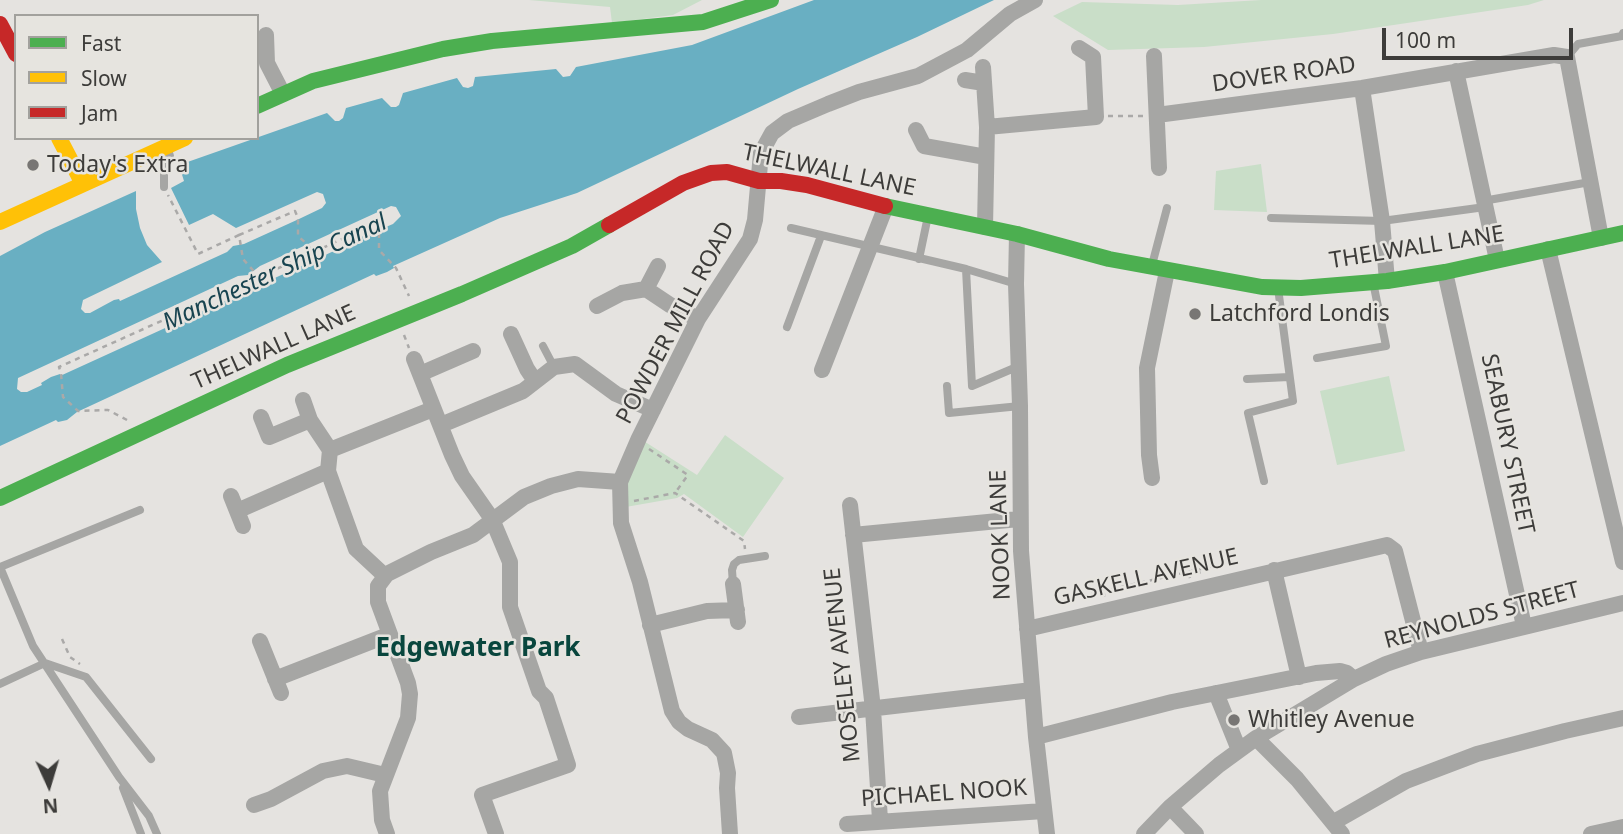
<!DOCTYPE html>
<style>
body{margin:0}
#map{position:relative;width:1623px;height:834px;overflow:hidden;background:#e5e3e0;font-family:"Noto Sans",sans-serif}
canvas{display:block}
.legend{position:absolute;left:14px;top:14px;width:245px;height:126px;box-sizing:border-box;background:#e6e4df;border:2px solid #a2a19d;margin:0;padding:9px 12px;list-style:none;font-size:21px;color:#3d3c3a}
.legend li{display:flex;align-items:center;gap:14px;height:35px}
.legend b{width:35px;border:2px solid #a2a19d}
.north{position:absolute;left:14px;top:750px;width:70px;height:70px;-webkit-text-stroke:5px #e6e4df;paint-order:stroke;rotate:176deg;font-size:19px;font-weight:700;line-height:28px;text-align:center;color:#3d3c3a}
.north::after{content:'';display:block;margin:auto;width:24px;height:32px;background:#3d3c3a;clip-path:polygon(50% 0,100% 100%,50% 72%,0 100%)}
.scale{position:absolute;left:1382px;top:28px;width:191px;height:32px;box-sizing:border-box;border:4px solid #3d3c3a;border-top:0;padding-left:9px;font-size:21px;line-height:24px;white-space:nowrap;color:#3d3c3a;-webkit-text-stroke:5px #e6e4df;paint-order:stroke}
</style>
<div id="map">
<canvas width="1623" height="834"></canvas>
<ul class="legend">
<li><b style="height:9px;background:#4caf50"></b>Fast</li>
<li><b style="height:9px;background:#ffc107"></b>Slow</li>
<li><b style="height:9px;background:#c62828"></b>Jam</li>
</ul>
<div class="north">N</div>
<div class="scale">100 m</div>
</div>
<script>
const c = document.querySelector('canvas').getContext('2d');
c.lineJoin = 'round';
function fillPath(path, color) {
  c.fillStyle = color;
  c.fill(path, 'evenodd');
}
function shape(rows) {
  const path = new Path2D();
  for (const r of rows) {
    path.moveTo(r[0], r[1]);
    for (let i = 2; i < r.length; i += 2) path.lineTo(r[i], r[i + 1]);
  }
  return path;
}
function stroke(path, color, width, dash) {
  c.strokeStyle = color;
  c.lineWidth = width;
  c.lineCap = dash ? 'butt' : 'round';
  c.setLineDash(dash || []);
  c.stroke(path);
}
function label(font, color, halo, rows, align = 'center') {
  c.font = font + ' "Noto Sans",sans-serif';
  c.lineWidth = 5;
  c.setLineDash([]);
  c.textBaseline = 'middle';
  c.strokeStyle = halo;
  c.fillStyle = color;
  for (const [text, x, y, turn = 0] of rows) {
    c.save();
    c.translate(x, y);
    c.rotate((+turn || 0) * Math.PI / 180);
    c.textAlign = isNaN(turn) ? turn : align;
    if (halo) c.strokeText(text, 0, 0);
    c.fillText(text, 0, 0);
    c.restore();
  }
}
fillPath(shape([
 [529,0,702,0,673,15,612,23,610,7],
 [1261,0,1544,0,1528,5,1333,34,1204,47,1108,50,1053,16,1082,2,1178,5],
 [1261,164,1267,212,1214,210,1216,171],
 [1389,376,1405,451,1337,465,1320,391],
 [725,435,784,478,743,537,684,494,677,498,620,508,639,438,697,475]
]), '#c9dec8');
fillPath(shape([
 [814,0,994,0,917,37,798,89,577,193,500,218,393,266,394,268,387,272,376,276,374,274,77,412,67,420,58,422,56,420,0,446,0,256,45,232,136,191,136,209,140,228,147,245,162,262,83,300,81,309,85,313,90,313,114,300,119,299,120,301,227,252,233,246,244,244,299,219,322,208,326,203,323,194,317,192,236,228,213,214,189,225,171,188,184,181,179,165,327,113,335,121,339,121,343,118,346,108,382,98,391,107,396,107,399,105,403,93,457,78,463,87,468,88,473,86,475,77,556,69,563,77,570,76,576,67,692,45],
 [391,206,396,207,401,216,393,224,381,229,369,231,358,240,60,376,60,374,51,377,41,383,42,385,27,392,21,392,17,389,18,378,238,276,248,275,260,266]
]), '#69afc2');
stroke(shape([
 [1108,116,1143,116],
 [239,235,295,211,298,218,298,236,308,245,312,252],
 [259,277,377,223,379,229,379,250,396,268,409,296],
 [404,335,409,348],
 [127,420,108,410,78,411,63,397,61,373,59,367,259,277,243,259,239,235,198,254,168,195],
 [649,449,688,475,675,493],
 [634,501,675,493,744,541,745,549],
 [1190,578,1189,575,1202,572],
 [1067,593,1068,599,1214,566,1213,561],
 [1092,597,1104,594,1104,598],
 [62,639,70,657,80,664]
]), '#aaa9a8', 2.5, [5, 5]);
stroke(shape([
 [1567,57,1578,44,1622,36,1623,33],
 [164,187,164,167,170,156,168,149],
 [1483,201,1590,182],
 [1271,218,1382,221,1485,207],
 [791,228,966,269,1016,284],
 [919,259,928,216],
 [1152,265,1167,208],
 [966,269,972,386,1019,366],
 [787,327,821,236],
 [543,346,554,367],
 [1317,358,1386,346,1373,282],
 [1247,379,1289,377],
 [947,386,949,413,1020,406],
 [1264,481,1248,413,1293,401,1278,288],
 [0,567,33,646,119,777,149,816,157,834],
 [0,567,140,510],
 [733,584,732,570,734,564,739,560,765,556],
 [0,684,45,663,86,677,151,759],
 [123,788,141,834]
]), '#a6a6a4', 8);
stroke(shape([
 [266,35,267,63,283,94],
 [1154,56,1159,168],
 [983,67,987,127,985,227],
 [1456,71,1497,260],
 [965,80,984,83],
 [1362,88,1382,221,1387,281],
 [1157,115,1362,88,1554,55,1567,57,1601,238],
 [987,127,1096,117,1093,57,1079,48],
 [916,130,924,146,986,157],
 [1017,234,1016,284,1020,406,1021,551,1036,737,1047,834],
 [1548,249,1623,562],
 [658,266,646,289,670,305,698,319],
 [1445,272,1524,626],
 [597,306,622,293,646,289],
 [511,334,527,369,535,381],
 [414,359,452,455,462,476,492,519,510,562,510,607,539,691,546,698,568,765,482,795,496,834],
 [822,370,886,206],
 [420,374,473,351],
 [303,400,310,420,330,450,328,471,356,549,385,576],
 [261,417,269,437,310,420],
 [441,425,523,391,554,367,575,364,616,394,653,410],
 [330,450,433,409],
 [1152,478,1149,455,1147,368,1167,271],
 [231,496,243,526],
 [850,505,873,709,880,820],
 [237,511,328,471],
 [853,535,1019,519],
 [1274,570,1299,677],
 [733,584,738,622],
 [650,625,707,611,737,610],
 [1027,629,1387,545,1395,551,1421,652],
 [260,641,281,693],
 [275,679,388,635],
 [1216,693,1239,750],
 [799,717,1032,690],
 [1036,737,1172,702,1316,673,1340,671,1347,673,1354,679,1386,664,1421,652,1623,603],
 [1256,738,1297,779,1342,834],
 [254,805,271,799,323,771,347,766,385,775],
 [1170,807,1196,834],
 [1334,822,1406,781,1477,754,1565,731,1623,718],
 [847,824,1044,811],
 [387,834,382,820,380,791,408,718,410,694,408,683,378,602,378,586,387,574,431,552,473,535,524,497,551,486,578,479,620,482],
 [730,834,727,788,728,773,724,753,712,740,688,729,679,722,672,711,640,582,621,523,620,482,639,438,698,319,750,239,755,220,761,153,772,133,788,121,828,104,859,92,918,76,967,50,1010,14,1035,0],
 [1144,834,1170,807,1219,765,1256,738,1354,679],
 [1591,834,1623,827]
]), '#a6a6a4', 16);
stroke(shape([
 [257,106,313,81,443,49,492,41,703,22,771,0],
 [885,206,1017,234,1109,259,1262,287,1301,288,1387,281,1445,272,1623,233],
 [0,498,287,365,462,294,572,246,609,225]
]), '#4caf50', 16);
stroke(shape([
 [59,138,83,184],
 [0,222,185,138]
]), '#ffc107', 16);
stroke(shape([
 [0,24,16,54],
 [609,225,683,183,711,173,727,172,759,181,781,181,807,185,885,206]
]), '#c62828', 16);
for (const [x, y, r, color] of [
 [33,165,7,"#787674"],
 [1195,314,7,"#787674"],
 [1234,720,7,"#787674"]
]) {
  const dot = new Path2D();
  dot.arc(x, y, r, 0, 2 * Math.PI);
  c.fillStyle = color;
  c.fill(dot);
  stroke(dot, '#e6e4df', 2.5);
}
label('23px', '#3d3c3a', '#e6e4df', [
 ["DOVER ROAD",1284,75,-8],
 ["THELWALL LANE",829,171,12],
 ["THELWALL LANE",1417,248,-9],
 ["POWDER MILL ROAD",676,323,-62],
 ["THELWALL LANE",274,348,-24],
 ["SEABURY STREET",1507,444,78],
 ["NOOK LANE",1001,535,-92],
 ["GASKELL AVENUE",1146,578,-13],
 ["REYNOLDS STREET",1482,616,-15],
 ["MOSELEY AVENUE",843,665,-96],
 ["PICHAEL NOOK",944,794,-4]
]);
label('23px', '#3d3c3a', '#e6e4df', [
 ["Today's Extra",47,165],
 ["Latchford Londis",1209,314],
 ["Whitley Avenue",1248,720]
], 'left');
label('italic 24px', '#184450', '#e6e4df', [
 ["Manchester Ship Canal",275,273,-25]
]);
label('bold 26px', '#09463d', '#e6e4df', [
 ["Edgewater Park",478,649]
]);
</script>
